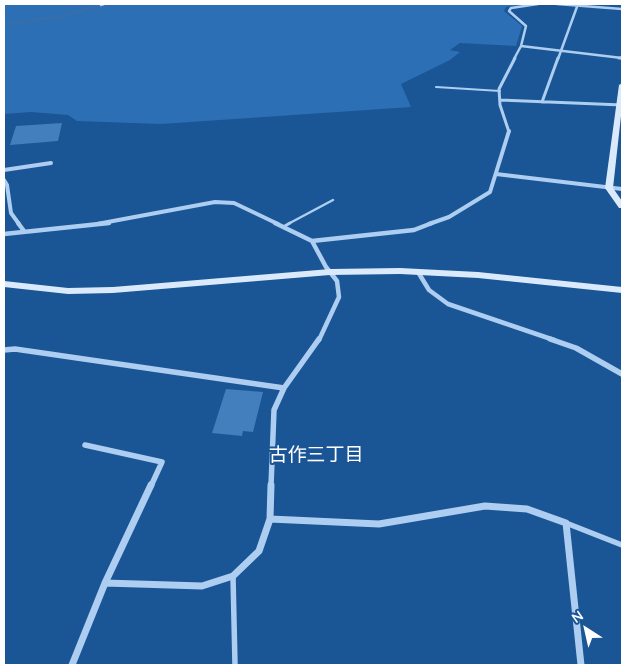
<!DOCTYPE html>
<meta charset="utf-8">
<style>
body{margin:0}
#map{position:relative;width:626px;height:669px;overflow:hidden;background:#1a5596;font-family:Quicksand,sans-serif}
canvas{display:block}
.frame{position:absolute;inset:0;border:5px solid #fff;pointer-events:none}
.north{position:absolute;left:561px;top:604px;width:50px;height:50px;-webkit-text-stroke:4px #1a5596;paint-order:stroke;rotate:325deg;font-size:14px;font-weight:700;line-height:20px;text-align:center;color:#fff}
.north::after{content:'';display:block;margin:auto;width:18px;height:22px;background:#fff;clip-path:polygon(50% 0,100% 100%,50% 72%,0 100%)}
</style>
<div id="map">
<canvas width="626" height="669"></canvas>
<div class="frame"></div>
<div class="north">N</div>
</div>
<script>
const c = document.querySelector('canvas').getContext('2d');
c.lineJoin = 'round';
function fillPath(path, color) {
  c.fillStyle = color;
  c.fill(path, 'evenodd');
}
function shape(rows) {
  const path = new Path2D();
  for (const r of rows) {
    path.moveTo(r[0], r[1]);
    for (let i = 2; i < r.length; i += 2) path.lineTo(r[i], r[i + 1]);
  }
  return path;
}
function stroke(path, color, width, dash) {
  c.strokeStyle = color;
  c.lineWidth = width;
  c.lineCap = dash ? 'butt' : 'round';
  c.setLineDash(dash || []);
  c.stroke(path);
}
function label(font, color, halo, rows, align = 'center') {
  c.font = font + ' Quicksand,"Noto Sans JP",sans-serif';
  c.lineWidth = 4;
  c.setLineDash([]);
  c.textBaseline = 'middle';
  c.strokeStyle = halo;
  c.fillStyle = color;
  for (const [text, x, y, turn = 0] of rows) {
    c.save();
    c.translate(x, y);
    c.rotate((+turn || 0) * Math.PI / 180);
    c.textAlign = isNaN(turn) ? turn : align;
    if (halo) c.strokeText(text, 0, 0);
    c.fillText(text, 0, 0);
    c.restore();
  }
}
fillPath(shape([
 [4,4,528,4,506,7,504,11,522,26,516,46,460,43,450,50,460,52,450,60,401,84,411,107,161,124,77,121,68,115,31,112,4,114]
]), '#2d6fb4');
fillPath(shape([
 [62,123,58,141,10,145,16,126],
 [226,389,263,392,253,432,243,431,242,436,212,433]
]), '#437ebd');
stroke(shape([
 [4,24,64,16,101,5]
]), '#3c6ea6', 2.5, [2.5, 1]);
stroke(shape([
 [436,87,500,91]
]), '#adcef0', 2);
stroke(shape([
 [288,224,333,200]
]), '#adcef0', 2.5);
stroke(shape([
 [283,227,290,223]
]), '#adcef0', 3);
stroke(shape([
 [566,523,622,545],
 [233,576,235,665]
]), '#adcef0', 5.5);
stroke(shape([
 [557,4,622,9],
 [101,5,104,4],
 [521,46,622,58],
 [514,59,521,46,526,26,509,11,511,8,538,4],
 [558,59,578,4]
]), '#adcef0', 2.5);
stroke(shape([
 [619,58,622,58],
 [500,100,622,105],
 [542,102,558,58],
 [509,132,500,105,499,89,515,58]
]), '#adcef0', 3);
stroke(shape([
 [4,170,51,163],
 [496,174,622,189],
 [4,180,7,185,11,213,19,224],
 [97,224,215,202,234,203,278,224],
 [429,224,449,217,490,192,509,131]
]), '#adcef0', 4);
stroke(shape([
 [18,223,24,231],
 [275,223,312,241,326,267,337,281,339,297,319,340],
 [4,234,109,223],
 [312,241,414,230,432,223],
 [418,272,429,290,448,304,554,340]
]), '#adcef0', 4.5);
stroke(shape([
 [550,339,576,348,622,374],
 [4,350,15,349,284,388],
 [85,445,162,462,151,486],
 [271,486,274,410,284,388,319,339]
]), '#adcef0', 5.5);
stroke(shape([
 [270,519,379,524,485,506,527,509,566,523,581,665],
 [105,583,202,586,233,576,259,551,270,519,271,485],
 [72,665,105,583,151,485]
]), '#adcef0', 7);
fillPath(shape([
 [622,83,622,107,613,188,622,201,622,208,619,208,605,188,619,85,622,83],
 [400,268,478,272,622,287,622,293,478,278,400,274,330,275,113,293,68,294,4,287,4,281,68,288,113,287,330,269,400,268]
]), '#dbeafb');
label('19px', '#fff', '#1a5596', [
 ["古作三丁目",316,455]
]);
</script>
